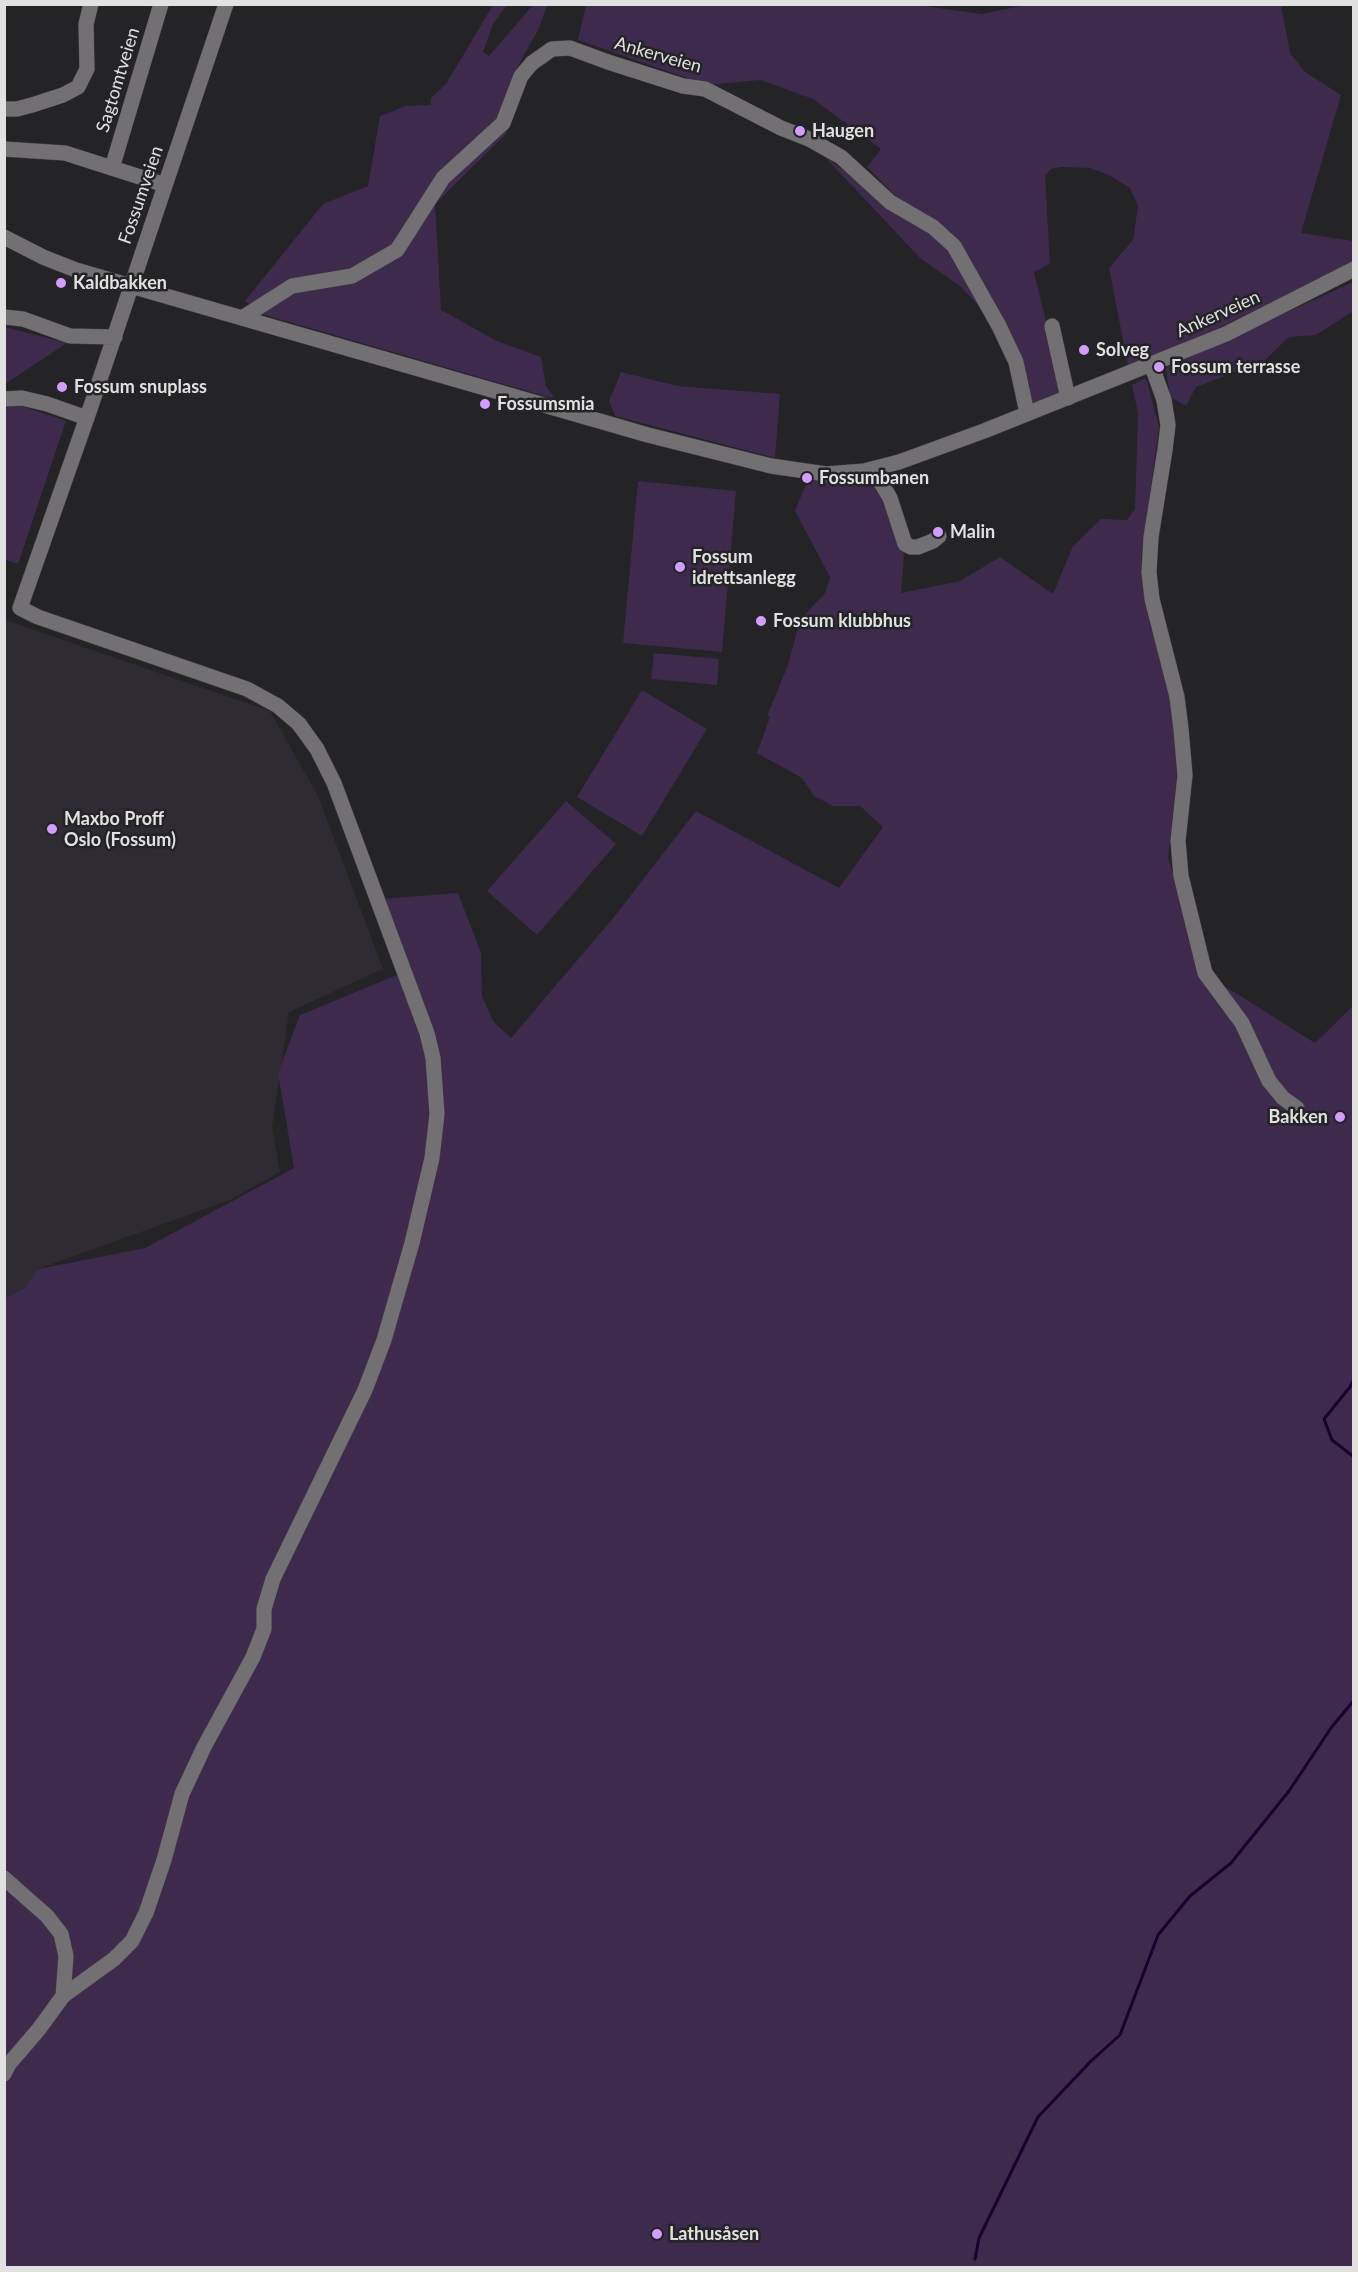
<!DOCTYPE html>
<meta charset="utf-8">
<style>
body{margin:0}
#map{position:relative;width:1358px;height:2272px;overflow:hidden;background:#242325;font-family:Lato,sans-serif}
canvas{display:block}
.frame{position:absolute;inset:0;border:6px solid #e2e1e2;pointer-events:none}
</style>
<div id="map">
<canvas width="1358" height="2272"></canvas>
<div class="frame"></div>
</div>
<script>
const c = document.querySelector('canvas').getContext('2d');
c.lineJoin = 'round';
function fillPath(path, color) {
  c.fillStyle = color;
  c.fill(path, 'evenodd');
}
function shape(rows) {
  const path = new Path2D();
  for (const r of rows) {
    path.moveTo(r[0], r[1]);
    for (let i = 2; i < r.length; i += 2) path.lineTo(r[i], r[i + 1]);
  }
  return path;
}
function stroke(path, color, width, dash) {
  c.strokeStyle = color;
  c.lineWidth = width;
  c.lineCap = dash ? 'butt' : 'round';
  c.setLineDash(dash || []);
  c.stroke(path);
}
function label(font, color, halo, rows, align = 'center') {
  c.font = font + ' Lato,sans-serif';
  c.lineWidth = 5;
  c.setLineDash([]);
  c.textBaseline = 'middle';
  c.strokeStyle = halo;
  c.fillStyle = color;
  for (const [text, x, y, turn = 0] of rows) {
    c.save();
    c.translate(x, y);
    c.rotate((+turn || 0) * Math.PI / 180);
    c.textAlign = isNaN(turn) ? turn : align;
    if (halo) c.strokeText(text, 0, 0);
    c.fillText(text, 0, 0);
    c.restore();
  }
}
fillPath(shape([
 [5,620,270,711,318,796,383,969,289,1012,272,1127,280,1172,230,1200,38,1269,24,1288,5,1298]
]), '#2f2b33');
fillPath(shape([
 [910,4,982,14,1031,4,1281,5,1290,53,1305,72,1341,95,1301,233,1353,241,1353,263,1129,371,1109,268,1133,240,1138,206,1130,188,1109,175,1090,168,1061,167,1051,169,1045,176,1050,264,1034,272,1064,396,1033,404,1022,362,938,223,896,196,867,167,881,149,813,99,760,80,707,85,578,40,586,5],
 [493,5,507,5,493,24,483,52,489,56,533,5,550,5,546,8,539,28,517,68,506,134,435,204,441,310,497,341,541,357,546,386,555,399,265,315,245,301,323,204,368,186,380,116,405,106,431,105,431,98,446,84],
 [824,156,890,205,932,231,951,249,992,320,961,287,920,258],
 [1353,282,1353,313,1350,313,1316,335,1289,337,1264,361,1196,387,1186,406,1170,397,1166,368],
 [5,327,67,343,5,384],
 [621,372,678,386,780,394,775,458,615,416,609,401],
 [1146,378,1159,427,1141,559,1150,625,1172,683,1181,739,1168,858,1207,975,1315,1043,1353,1006,1353,2267,5,2268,5,1298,24,1288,38,1269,145,1248,294,1168,278,1073,300,1015,404,972,380,899,458,893,481,953,482,996,493,1021,511,1038,614,917,696,811,839,888,883,827,860,806,833,806,814,796,802,778,757,753,770,717,767,716,788,665,800,620,825,593,830,577,795,511,808,479,873,476,889,503,904,555,901,593,960,581,1000,557,1053,594,1073,546,1101,519,1127,520,1135,509,1138,413,1132,385],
 [19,405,66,421,18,564,5,560,4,408],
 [638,481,736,491,722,652,623,643],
 [654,653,719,659,717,685,651,679],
 [642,690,707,729,642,836,577,797],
 [566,801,616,844,537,935,487,891]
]), '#3d2a4d');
stroke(shape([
 [1354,1379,1350,1387,1324,1419,1332,1440,1354,1457],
 [975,2259,979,2238,1038,2117,1091,2061,1120,2035,1158,1935,1190,1896,1231,1863,1289,1791,1331,1728,1354,1700]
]), '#1b002e', 3);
const minor = shape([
 [4,109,17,109,32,105,63,95,78,87,87,69,86,24,91,4],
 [4,149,65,153,165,185],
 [112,168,161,4],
 [4,237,43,257,76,270,131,286,648,435,771,466,826,474,864,471,899,462,984,431,1226,334,1354,269],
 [4,317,23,319,70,336,115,337],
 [242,318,292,286,352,276,397,250,443,178,503,123,521,76,532,63,552,49,570,48,608,62,683,86,705,89,781,128,809,139,841,157,890,202,933,227,954,246,999,326,1016,362,1027,413],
 [1052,326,1068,398],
 [1151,364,1164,400,1168,425,1165,450,1151,537,1149,572,1152,599,1177,697,1181,729,1185,775,1178,841,1181,876,1205,973,1242,1023,1269,1081,1283,1098,1297,1108],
 [4,399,22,398,47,404,87,418],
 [873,469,890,498,905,544,911,547,918,547,933,541,939,536],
 [4,1878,47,1916,61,1934,66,1956,63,1996],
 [4,2074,9,2064,39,2029,63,1996,114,1959,132,1941,146,1913,164,1860,182,1794,204,1747,253,1657,264,1629,264,1609,273,1579,365,1390,384,1340,412,1243,432,1158,437,1114,433,1058,427,1033,334,783,317,749,299,724,278,706,247,689,38,617,20,608,91,406,226,4]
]);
stroke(minor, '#403f41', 16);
stroke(minor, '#727073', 15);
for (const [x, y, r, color] of [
 [800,131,6,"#d29dfd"],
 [61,283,6,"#d29dfd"],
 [1084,350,6,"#d29dfd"],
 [1159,367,6,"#d29dfd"],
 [62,387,6,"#d29dfd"],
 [485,404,6,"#d29dfd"],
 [807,478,6,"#d29dfd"],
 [938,532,6,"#d29dfd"],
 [680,567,6,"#d29dfd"],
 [761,621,6,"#d29dfd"],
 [52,829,6,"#d29dfd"],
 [1340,1117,6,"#d29dfd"],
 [657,2234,6,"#d29dfd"]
]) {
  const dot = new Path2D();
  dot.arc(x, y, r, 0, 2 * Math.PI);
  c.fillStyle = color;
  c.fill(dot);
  stroke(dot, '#242325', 2);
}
label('18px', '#e2e1e2', '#242325', [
 ["Ankerveien",658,55,16],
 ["Sagtomtveien",118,80,-73],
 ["Fossumveien",141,195,-71],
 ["Ankerveien",1218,314,-24]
]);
label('bold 18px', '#e2e1e2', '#242325', [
 ["Haugen",812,131],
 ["Kaldbakken",73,283],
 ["Solveg",1096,350],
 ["Fossum terrasse",1171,367],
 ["Fossum snuplass",74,387],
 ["Fossumsmia",497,404],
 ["Fossumbanen",819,478],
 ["Malin",950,532],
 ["Fossum",692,557],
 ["idrettsanlegg",692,578],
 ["Fossum klubbhus",773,621],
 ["Maxbo Proff",64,819],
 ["Oslo (Fossum)",64,840],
 ["Bakken",1328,1117,"right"],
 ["Lathusåsen",669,2234]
], 'left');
</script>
